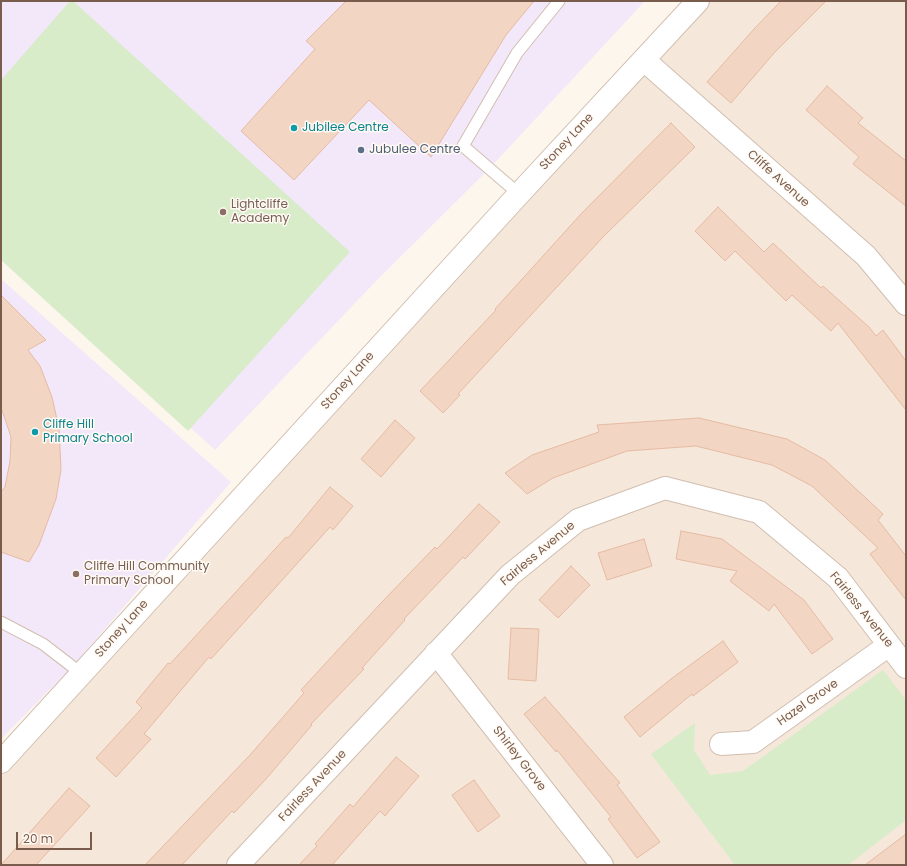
<!DOCTYPE html>
<style>
body{margin:0}
#map{position:relative;width:907px;height:866px;overflow:hidden;background:#fdf6ec;font-family:Poppins,sans-serif}
canvas{display:block}
.frame{position:absolute;inset:0;border:2px solid #7a5c4d;pointer-events:none}
.scale{position:absolute;left:16px;top:832px;width:76px;height:18px;box-sizing:border-box;border:2px solid #7a5c4d;border-top:0;padding-left:5px;font-size:12px;line-height:14px;white-space:nowrap;color:#7a5c4d;-webkit-text-stroke:3px #fffaf3;paint-order:stroke}
</style>
<div id="map">
<canvas width="907" height="866"></canvas>
<div class="frame"></div>
<div class="scale">20 m</div>
</div>
<script>
const c = document.querySelector('canvas').getContext('2d');
c.lineJoin = 'round';
function fillPath(path, color) {
  c.fillStyle = color;
  c.fill(path, 'evenodd');
}
function shape(rows) {
  const path = new Path2D();
  for (const r of rows) {
    path.moveTo(r[0], r[1]);
    for (let i = 2; i < r.length; i += 2) path.lineTo(r[i], r[i + 1]);
  }
  return path;
}
function stroke(path, color, width, dash) {
  c.strokeStyle = color;
  c.lineWidth = width;
  c.lineCap = dash ? 'butt' : 'round';
  c.setLineDash(dash || []);
  c.stroke(path);
}
function label(font, color, halo, rows, align = 'center') {
  c.font = font + ' Poppins,sans-serif';
  c.lineWidth = 3;
  c.setLineDash([]);
  c.textBaseline = 'middle';
  c.strokeStyle = halo;
  c.fillStyle = color;
  for (const [text, x, y, turn = 0] of rows) {
    c.save();
    c.translate(x, y);
    c.rotate((+turn || 0) * Math.PI / 180);
    c.textAlign = isNaN(turn) ? turn : align;
    if (halo) c.strokeText(text, 0, 0);
    c.fillText(text, 0, 0);
    c.restore();
  }
}
fillPath(shape([
 [698,1,906,1,906,865,1,865,1,776]
]), '#f5e8da');
fillPath(shape([
 [1,1,645,1,489,169,377,280,215,450,1,256],
 [1,279,231,482,73,666,1,739]
]), '#f3e8fa');
fillPath(shape([
 [70,1,73,1,350,252,188,431,1,260,1,80],
 [883,670,906,700,906,820,848,865,735,865,651,754,695,723,694,750,710,775,743,771]
]), '#d8ecc9');
const building = shape([
 [346,1,534,1,506,35,431,157,369,100,294,180,241,131,315,49,306,41,346,1],
 [781,1,826,1,775,52,731,103,707,82,754,29,781,1],
 [827,86,863,118,858,123,906,161,906,206,853,164,859,157,806,110,827,86],
 [671,123,695,147,604,236,458,394,460,395,443,413,420,391,496,310,495,309,581,214,671,123],
 [718,207,764,252,773,243,821,288,823,286,869,327,876,336,883,330,906,361,906,410,838,323,831,331,792,295,786,301,735,251,725,261,695,231,718,207],
 [1,295,46,340,28,350,40,366,52,397,59,428,61,470,56,499,39,545,29,562,1,552,1,492,5,487,10,461,11,437,1,407,1,295],
 [699,418,787,439,825,460,883,514,878,520,906,556,906,600,870,554,878,548,812,486,772,465,696,446,627,451,553,478,527,494,505,473,532,455,599,432,597,425,699,418],
 [395,420,415,438,381,477,361,459,395,420],
 [330,487,353,506,333,530,330,527,211,659,209,657,144,734,151,739,116,777,96,758,142,708,136,702,168,663,170,664,286,537,288,538,330,487],
 [479,504,500,522,465,559,463,557,404,619,405,620,362,668,364,669,311,724,312,725,266,779,234,813,232,811,182,865,145,865,250,755,304,693,301,690,381,603,435,547,437,549,479,504],
 [681,531,722,539,804,600,833,639,812,654,774,604,769,611,730,581,737,571,676,559,681,531],
 [644,539,652,566,607,580,598,553,644,539],
 [571,566,590,585,558,618,539,600,571,566],
 [511,628,539,629,536,681,508,679,511,628],
 [723,641,738,662,693,696,692,694,640,737,624,717,671,679,723,641],
 [545,697,620,783,617,785,660,842,637,858,608,819,611,817,557,750,556,752,524,714,545,697],
 [396,757,419,776,385,816,380,811,332,865,299,865,317,846,315,844,350,804,353,807,396,757],
 [474,780,500,816,478,832,452,795,474,780],
 [69,788,90,806,36,865,1,865,69,788],
 [906,834,906,865,865,865,906,834]
]);
fillPath(building, '#f3d5c3');
stroke(building, '#e6bba3', 1);
const lane = shape([
 [519,194,463,146,517,53,559,1],
 [1,622,43,644,82,674]
]);
const street = shape([
 [644,60,866,256,906,304],
 [436,653,602,865],
 [721,744,753,742,889,645],
 [1,762,519,194,698,1],
 [238,865,510,575,578,520,665,488,759,512,838,578,906,667]
]);
stroke(lane, '#d1beb0', 13);
stroke(street, '#d1beb0', 24);
stroke(lane, '#fff', 11);
stroke(street, '#fff', 22);
for (const [x, y, r, color] of [
 [294,128,4,"#0f9aa8"],
 [361,150,4,"#5c6f8a"],
 [223,212,4,"#8d6e63"],
 [35,432,4,"#0f9aa8"],
 [76,574,4,"#8d6e63"]
]) {
  const dot = new Path2D();
  dot.arc(x, y, r, 0, 2 * Math.PI);
  c.fillStyle = color;
  c.fill(dot);
  stroke(dot, '#fffaf3', 1.5);
}
label('12px', '#0d838f', '#fffaf3', [
 ["Jubilee Centre",302,128],
 ["Cliffe Hill",43,425],
 ["Primary School",43,439]
], 'left');
label('12px', '#7a5c4d', '#fffaf3', [
 ["Stoney Lane",567,142,-47],
 ["Cliffe Avenue",778,179,42],
 ["Stoney Lane",348,381,-48],
 ["Fairless Avenue",538,554,-40],
 ["Fairless Avenue",861,610,51],
 ["Stoney Lane",122,629,-48],
 ["Hazel Grove",808,703,-35],
 ["Shirley Grove",519,759,52],
 ["Fairless Avenue",313,786,-47]
]);
label('12px', '#4e5e75', '#fffaf3', [
 ["Jubulee Centre",369,150]
], 'left');
label('12px', '#785e54', '#fffaf3', [
 ["Lightcliffe",231,205],
 ["Academy",231,219],
 ["Cliffe Hill Community",84,567],
 ["Primary School",84,581]
], 'left');
</script>
